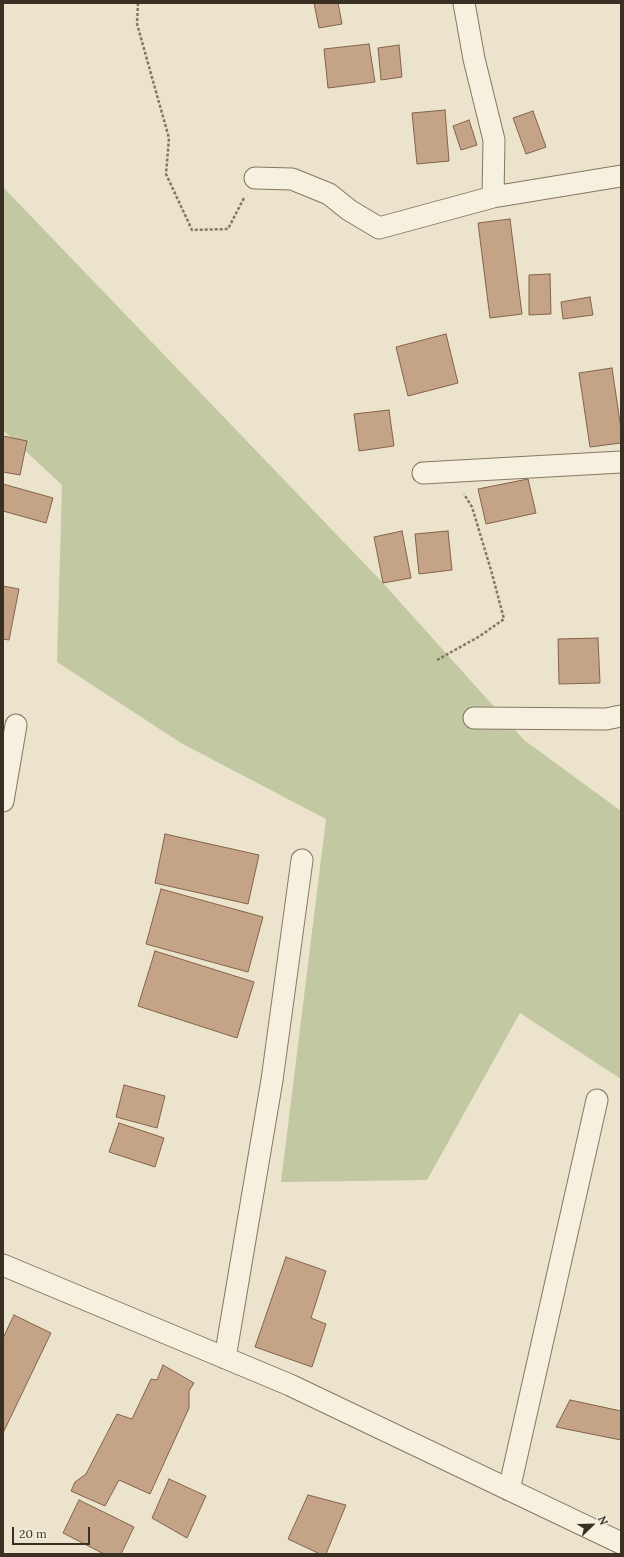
<!DOCTYPE html>
<style>
body{margin:0}
#map{position:relative;width:624px;height:1557px;overflow:hidden;background:#ebe3cc;font-family:Lora,serif}
canvas{display:block}
.frame{position:absolute;inset:0;border:4px solid #392f23;pointer-events:none}
.north{position:absolute;left:572px;top:1505px;width:40px;height:40px;-webkit-text-stroke:3px #f3eddb;paint-order:stroke;rotate:67deg;font-size:11px;font-weight:700;line-height:16px;text-align:center;color:#392f23}
.north::after{content:'';display:block;margin:auto;width:14px;height:18px;background:#392f23;clip-path:polygon(50% 0,100% 100%,50% 72%,0 100%)}
.scale{position:absolute;left:12px;top:1527px;width:78px;height:18px;box-sizing:border-box;border:2px solid #392f23;border-top:0;padding-left:5px;font-size:12px;line-height:14px;white-space:nowrap;color:#392f23;-webkit-text-stroke:3px #f3eddb;paint-order:stroke}
</style>
<div id="map">
<canvas width="624" height="1557"></canvas>
<div class="frame"></div>
<div class="north">N</div>
<div class="scale">20 m</div>
</div>
<script>
const c = document.querySelector('canvas').getContext('2d');
c.lineJoin = 'round';
function fillPath(path, color) {
  c.fillStyle = color;
  c.fill(path, 'evenodd');
}
function shape(rows) {
  const path = new Path2D();
  for (const r of rows) {
    path.moveTo(r[0], r[1]);
    for (let i = 2; i < r.length; i += 2) path.lineTo(r[i], r[i + 1]);
  }
  return path;
}
function stroke(path, color, width, dash) {
  c.strokeStyle = color;
  c.lineWidth = width;
  c.lineCap = dash ? 'butt' : 'round';
  c.setLineDash(dash || []);
  c.stroke(path);
}
fillPath(shape([
 [3,187,383,583,524,740,621,811,621,1079,520,1013,427,1180,281,1182,326,819,181,743,57,662,62,485,3,430]
]), '#c2c8a1');
const building = shape([
 [314,3,338,3,342,24,319,28,314,3],
 [369,44,375,82,328,88,324,49,369,44],
 [399,45,402,77,381,80,378,48,399,45],
 [445,110,449,161,417,164,412,113,445,110],
 [533,111,546,147,526,154,513,118,533,111],
 [469,120,477,145,461,150,453,126,469,120],
 [510,219,522,314,490,318,478,223,510,219],
 [550,274,551,314,529,315,529,275,550,274],
 [590,297,593,315,563,319,561,302,590,297],
 [446,334,458,383,408,396,396,347,446,334],
 [612,368,621,429,621,443,590,447,579,373,612,368],
 [389,410,394,446,359,451,354,414,389,410],
 [3,436,27,441,20,475,3,472,3,436],
 [528,479,536,513,486,524,478,489,528,479],
 [3,484,53,498,46,523,3,511,3,484],
 [402,531,411,578,383,583,374,537,402,531],
 [448,531,452,570,419,574,415,534,448,531],
 [3,586,19,589,9,640,3,639,3,586],
 [598,638,600,683,559,684,558,639,598,638],
 [165,834,259,855,248,904,155,883,165,834],
 [161,889,263,917,248,972,146,944,161,889],
 [155,951,254,982,237,1038,138,1006,155,951],
 [124,1085,165,1096,157,1128,116,1117,124,1085],
 [119,1123,164,1138,155,1167,109,1152,119,1123],
 [286,1257,326,1271,311,1318,326,1324,312,1367,255,1347,286,1257],
 [14,1315,51,1333,3,1433,3,1338,14,1315],
 [163,1365,194,1383,189,1391,189,1408,150,1494,119,1480,105,1506,71,1491,75,1482,86,1474,117,1414,132,1419,151,1379,157,1380,163,1365],
 [570,1400,621,1411,621,1440,556,1427,570,1400],
 [169,1479,206,1496,187,1538,152,1518,169,1479],
 [308,1495,346,1505,326,1554,320,1554,288,1539,308,1495],
 [79,1500,134,1527,121,1554,104,1554,63,1533,79,1500]
]);
fillPath(building, '#c5a386');
stroke(building, '#83634a', 1);
const minor = shape([
 [464,3,474,59,494,140,493,197],
 [255,178,292,179,329,194,349,210,379,228,493,197,621,176],
 [423,473,621,462],
 [474,718,606,719,621,716],
 [3,801,16,725],
 [3,1265,290,1385,621,1543],
 [225,1358,272,1080,302,860],
 [509,1490,597,1100]
]);
stroke(minor, '#877762', 23);
stroke(shape([
 [138,3,137,24,169,138,166,174,192,230,228,229,244,198],
 [437,660,480,636,504,619,491,570,472,507,464,494]
]), '#877762', 2.5, [3, 2]);
stroke(minor, '#f6f0df', 21);
</script>
